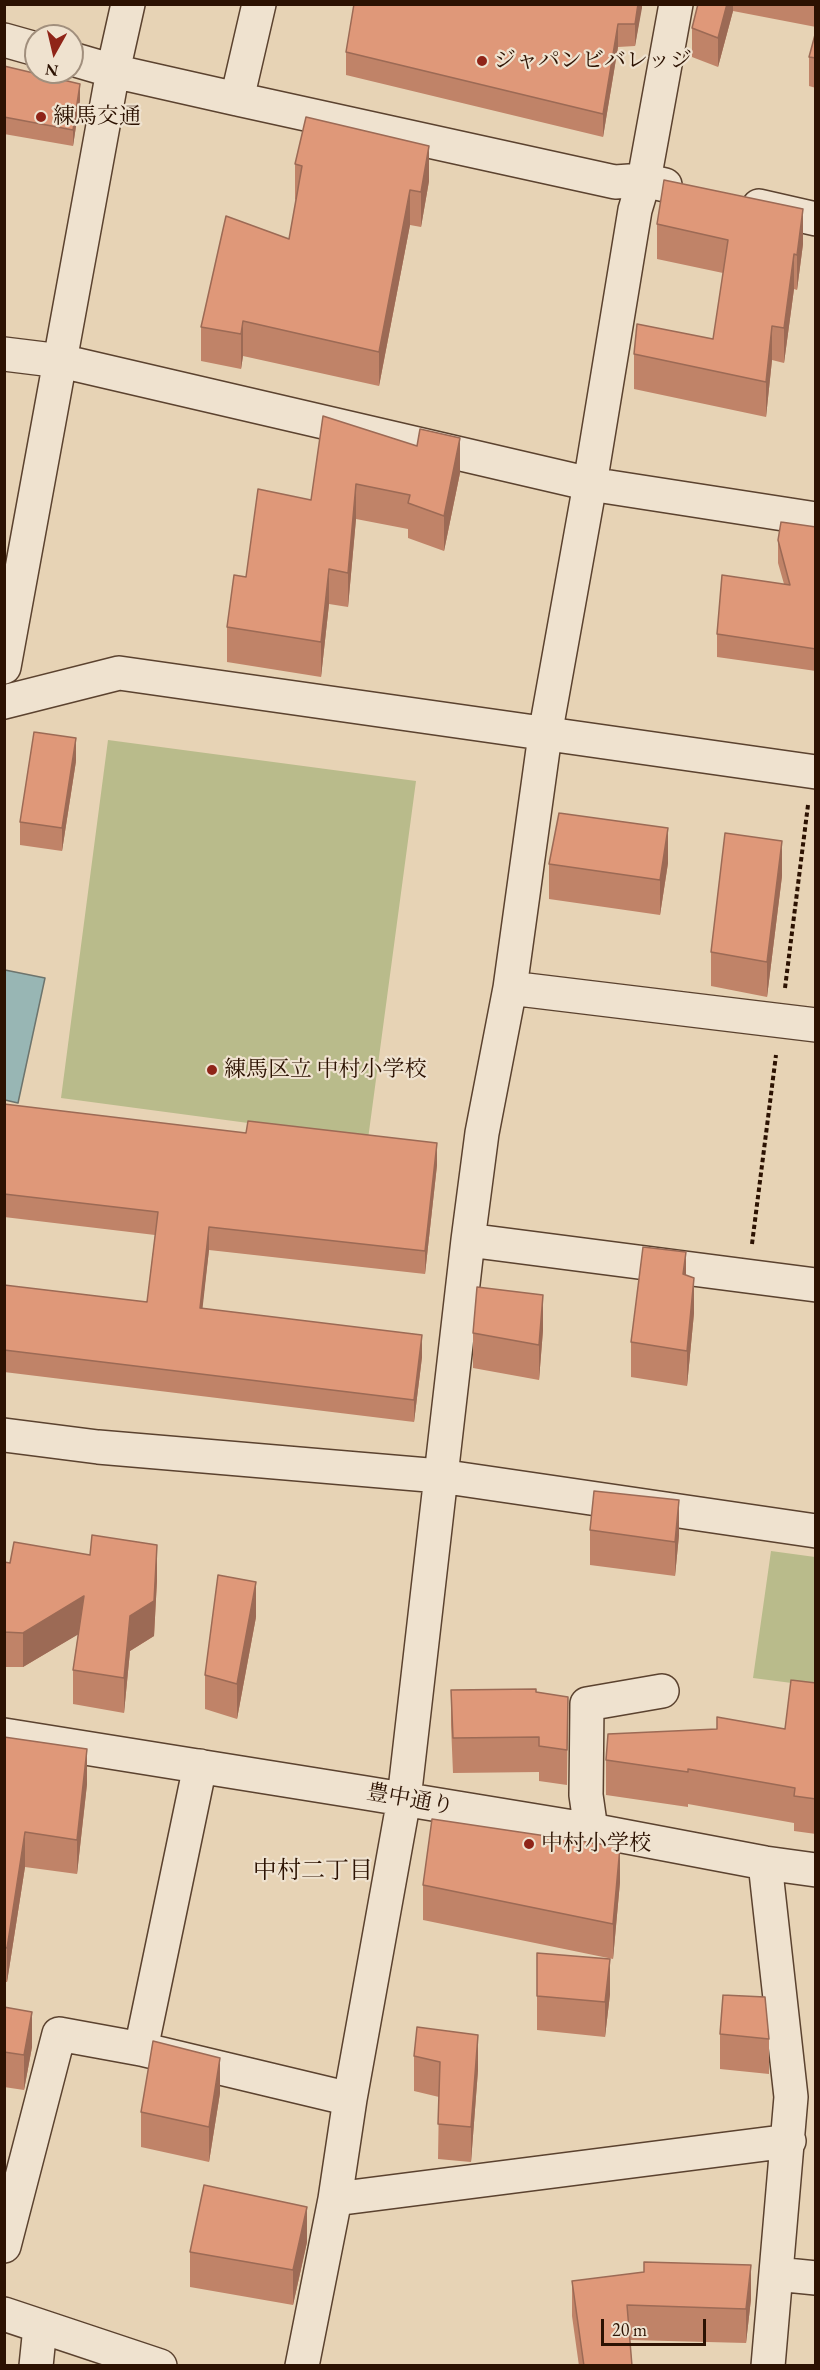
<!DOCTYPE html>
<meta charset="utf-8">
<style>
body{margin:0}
#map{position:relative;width:820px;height:2370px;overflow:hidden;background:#e7d3b5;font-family:"EB Garamond",serif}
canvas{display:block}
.frame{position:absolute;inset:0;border:6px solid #2c1202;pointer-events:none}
.north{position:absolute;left:24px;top:24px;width:60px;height:60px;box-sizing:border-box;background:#efe2cf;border:2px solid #a18f7d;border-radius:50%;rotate:188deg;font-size:16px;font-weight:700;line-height:24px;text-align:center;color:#2c1202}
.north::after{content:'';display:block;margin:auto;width:21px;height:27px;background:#8f2418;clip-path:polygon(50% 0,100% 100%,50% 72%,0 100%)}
.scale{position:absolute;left:601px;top:2319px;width:105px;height:27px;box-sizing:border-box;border:3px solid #2c1202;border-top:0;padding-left:8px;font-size:18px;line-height:21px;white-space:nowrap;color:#2c1202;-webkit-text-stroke:4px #efe2cf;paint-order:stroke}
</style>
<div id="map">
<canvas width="820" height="2370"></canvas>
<div class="frame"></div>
<div class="north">N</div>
<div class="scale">20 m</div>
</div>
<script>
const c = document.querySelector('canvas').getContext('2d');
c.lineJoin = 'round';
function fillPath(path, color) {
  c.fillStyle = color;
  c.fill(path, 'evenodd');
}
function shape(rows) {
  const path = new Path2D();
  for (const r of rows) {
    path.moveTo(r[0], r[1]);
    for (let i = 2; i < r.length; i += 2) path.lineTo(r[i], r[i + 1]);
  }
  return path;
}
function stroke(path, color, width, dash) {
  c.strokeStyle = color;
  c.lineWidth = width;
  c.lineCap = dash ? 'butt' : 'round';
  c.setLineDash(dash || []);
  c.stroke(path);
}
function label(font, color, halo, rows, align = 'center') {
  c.font = font + ' "EB Garamond","Noto Serif JP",serif';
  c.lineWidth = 4.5;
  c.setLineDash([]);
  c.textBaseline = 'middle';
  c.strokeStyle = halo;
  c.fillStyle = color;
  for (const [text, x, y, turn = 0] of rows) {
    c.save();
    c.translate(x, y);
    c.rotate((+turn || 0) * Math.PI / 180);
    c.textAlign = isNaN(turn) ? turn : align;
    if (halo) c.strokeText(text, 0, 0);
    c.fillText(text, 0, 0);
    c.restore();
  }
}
fillPath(shape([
 [108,740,416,781,368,1139,61,1098],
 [771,1551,815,1557,815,1686,753,1678]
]), '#b9bb8b');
const water = shape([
 [5,970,45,978,18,1103,5,1100,5,970]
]);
fillPath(water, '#98b6b4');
stroke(water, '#6d746d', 1.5);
const minor = shape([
 [4,40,36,49],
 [72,59,113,71,237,99,615,182,644,180,665,185],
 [237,99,259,4],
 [759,206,816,219],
 [4,354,61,361,590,484,816,519],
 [4,667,113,71,128,4],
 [4,702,119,673,816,772],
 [510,988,816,1025],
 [468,1240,816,1285],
 [4,1435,98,1447,440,1476,816,1531],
 [4,1735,366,1793,591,1830,765,1863,816,1870],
 [591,1830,586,1795,587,1704,662,1691],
 [765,1863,791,2097,768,2366],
 [141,2049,200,1766],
 [335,2199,789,2141],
 [4,2246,59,2034,141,2049,350,2099],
 [776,2274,816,2278],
 [4,2314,160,2366],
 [36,2366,40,2327],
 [302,2366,335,2199,350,2099,404,1799,468,1240,482,1133,510,988,545,735,590,484,635,210,644,180,676,4]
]);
stroke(minor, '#5b422f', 36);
stroke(shape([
 [785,988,808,805],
 [752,1244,776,1055]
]), '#2c1202', 4, [4.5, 3]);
stroke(minor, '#efe2cf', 33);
fillPath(shape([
 [642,4,635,46,618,47,603,137,346,75,346,52],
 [698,4,816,4,816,27,733,11,718,67,692,57,692,28],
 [816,31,816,88,809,86,809,57],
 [4,66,80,100,73,146,4,134],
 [295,164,429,181,421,227,410,225,379,386,243,356,241,369,201,361,201,327,289,239,296,200,295,199],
 [657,224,803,244,797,290,794,289,784,363,772,360,766,417,634,389,634,354,713,339,723,273,657,259],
 [417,446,460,473,444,551,408,538,408,529,356,519,348,607,329,604,321,677,227,662,227,627,246,577,311,500],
 [816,527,816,671,717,657,717,634,784,584,778,563,778,540],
 [76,761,62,851,20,845,20,822],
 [668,863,660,915,549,899,549,864],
 [782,876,767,997,711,986,711,952],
 [4,1104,437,1165,425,1274,209,1250,202,1308,422,1357,414,1422,4,1372,4,1285,147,1302,155,1235,4,1217],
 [686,1275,694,1313,687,1386,631,1377,631,1342],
 [543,1330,539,1380,473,1368,473,1333],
 [590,1530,679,1535,675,1576,590,1565],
 [4,1562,157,1580,154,1636,130,1651,124,1713,73,1704,73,1670,78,1634,23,1667,4,1667],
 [256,1617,237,1719,205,1709,205,1675],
 [816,1683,816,1834,794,1831,794,1823,688,1804,688,1807,606,1795,606,1760,785,1729],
 [451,1690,536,1692,568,1697,567,1785,539,1781,539,1772,453,1773,451,1725],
 [4,1737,87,1784,77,1874,25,1867,7,1982,4,1982],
 [620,1882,613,1959,423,1920,423,1885],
 [537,1953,610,1994,605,2037,537,2030],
 [4,2007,32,2047,24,2090,4,2087],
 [720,2034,769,2039,769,2074,720,2069],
 [414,2056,478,2070,471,2162,438,2159,439,2097,414,2091],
 [220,2093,209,2162,141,2147,141,2112],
 [307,2242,293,2305,190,2287,190,2252],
 [572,2281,751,2299,746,2343,630,2340,632,2366,579,2366,572,2316]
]), '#c08368');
fillPath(shape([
 [638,4,642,4,642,8,635,46,635,24],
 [727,4,733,4,733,11,718,67,718,38],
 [618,24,618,47,603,137,603,114],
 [80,84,80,100,73,146,73,130],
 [429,146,429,181,421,227,421,192],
 [410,190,410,225,379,386,379,352],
 [803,209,803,244,797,290,797,255],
 [794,254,794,289,784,363,784,328],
 [243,321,243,356,241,369,241,334],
 [772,326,772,360,766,417,766,382],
 [460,438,460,473,444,551,444,516],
 [356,484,356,519,348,607,348,573],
 [329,569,329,604,321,677,321,642],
 [76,738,76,761,62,851,62,828],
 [668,828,668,863,660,915,660,880],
 [782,841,782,876,767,997,767,962],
 [437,1143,437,1165,425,1274,425,1251],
 [209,1227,209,1250,200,1331,200,1308],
 [686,1252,686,1287,683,1274],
 [694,1278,694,1313,687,1386,687,1351],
 [543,1295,543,1330,539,1380,539,1345],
 [422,1335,422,1357,414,1422,414,1400],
 [679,1500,679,1535,675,1576,675,1542],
 [157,1545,157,1580,154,1636,130,1651,124,1713,124,1678,130,1616],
 [256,1582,256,1617,237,1719,237,1684],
 [84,1596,84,1631,23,1667,23,1633],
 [87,1749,87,1784,77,1874,77,1840],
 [25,1832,25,1867,7,1982,7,1948],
 [620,1847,620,1882,613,1959,613,1924],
 [610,1959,610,1994,605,2037,605,2002],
 [32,2012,32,2047,24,2090,24,2055],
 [478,2035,478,2070,471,2162,471,2127],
 [220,2058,220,2093,209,2162,209,2127],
 [307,2207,307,2242,293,2305,293,2270],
 [751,2265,751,2299,746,2343,746,2309]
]), '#9c6a55');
const building = shape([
 [354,4,638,4,635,24,618,24,603,114,346,52,354,4],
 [698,4,727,4,718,38,692,28,698,4],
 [816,31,816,58,809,57,816,31],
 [4,66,80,84,73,130,4,117,4,66],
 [306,117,429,146,421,192,410,190,379,352,243,321,241,334,201,327,226,216,289,239,302,166,295,164,306,117],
 [664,180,803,209,797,255,794,254,784,328,772,326,766,382,634,354,637,324,713,339,728,240,657,224,664,180],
 [323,416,417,446,420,429,460,438,444,516,408,503,410,495,356,484,348,573,329,569,321,642,227,627,234,575,246,577,258,489,311,500,323,416],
 [781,522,816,527,816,649,717,634,722,575,790,585,778,540,781,522],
 [34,732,76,738,62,828,20,822,34,732],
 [559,813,668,828,660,880,549,864,559,813],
 [725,833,782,841,767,962,711,952,725,833],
 [4,1104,246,1133,248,1121,437,1143,425,1251,209,1227,200,1308,422,1335,414,1400,4,1350,4,1285,147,1302,158,1212,4,1194,4,1104],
 [643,1247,686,1252,683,1274,694,1278,687,1351,631,1342,643,1247],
 [477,1287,543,1295,539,1345,473,1333,477,1287],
 [594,1491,679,1500,675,1542,590,1530,594,1491],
 [92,1535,157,1545,154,1601,130,1616,124,1678,73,1670,84,1596,23,1633,4,1632,4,1562,10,1563,14,1542,90,1555,92,1535],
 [218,1575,256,1582,237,1684,205,1675,218,1575],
 [791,1680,816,1683,816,1799,794,1796,795,1788,688,1769,688,1772,606,1760,608,1734,717,1729,717,1717,785,1729,791,1680],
 [536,1689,536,1692,568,1697,567,1750,539,1746,539,1737,453,1738,451,1690,536,1689],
 [4,1737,87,1749,77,1840,25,1832,7,1948,4,1947,4,1737],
 [432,1819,620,1847,613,1924,423,1885,432,1819],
 [537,1953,610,1959,605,2002,537,1996,537,1953],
 [723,1995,765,1997,769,2039,720,2034,723,1995],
 [4,2007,32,2012,24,2055,4,2052,4,2007],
 [417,2027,478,2035,471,2127,438,2124,440,2062,414,2056,417,2027],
 [153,2041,220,2058,209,2127,141,2112,153,2041],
 [204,2185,307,2207,293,2270,190,2252,204,2185],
 [644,2262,751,2265,746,2309,627,2305,632,2366,584,2366,572,2281,644,2272,644,2262]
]);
fillPath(building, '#df9879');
stroke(building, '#9c6a55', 1.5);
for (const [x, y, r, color] of [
 [482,61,6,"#8f2418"],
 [41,117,6,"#8f2418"],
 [212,1070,6,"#8f2418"],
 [529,1844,6,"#8f2418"]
]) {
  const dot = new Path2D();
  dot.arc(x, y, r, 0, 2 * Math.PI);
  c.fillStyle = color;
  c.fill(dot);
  stroke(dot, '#efe2cf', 2);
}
label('22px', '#2c1202', '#efe2cf', [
 ["ジャパンビバレッジ",494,61],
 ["練馬交通",53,117],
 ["練馬区立 中村小学校",224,1070],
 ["中村小学校",541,1844]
], 'left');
label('22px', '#2c1202', '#efe2cf', [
 ["豊中通り",410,1800,10]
]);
label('24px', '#2c1202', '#efe2cf', [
 ["中村二丁目",313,1871]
]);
</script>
